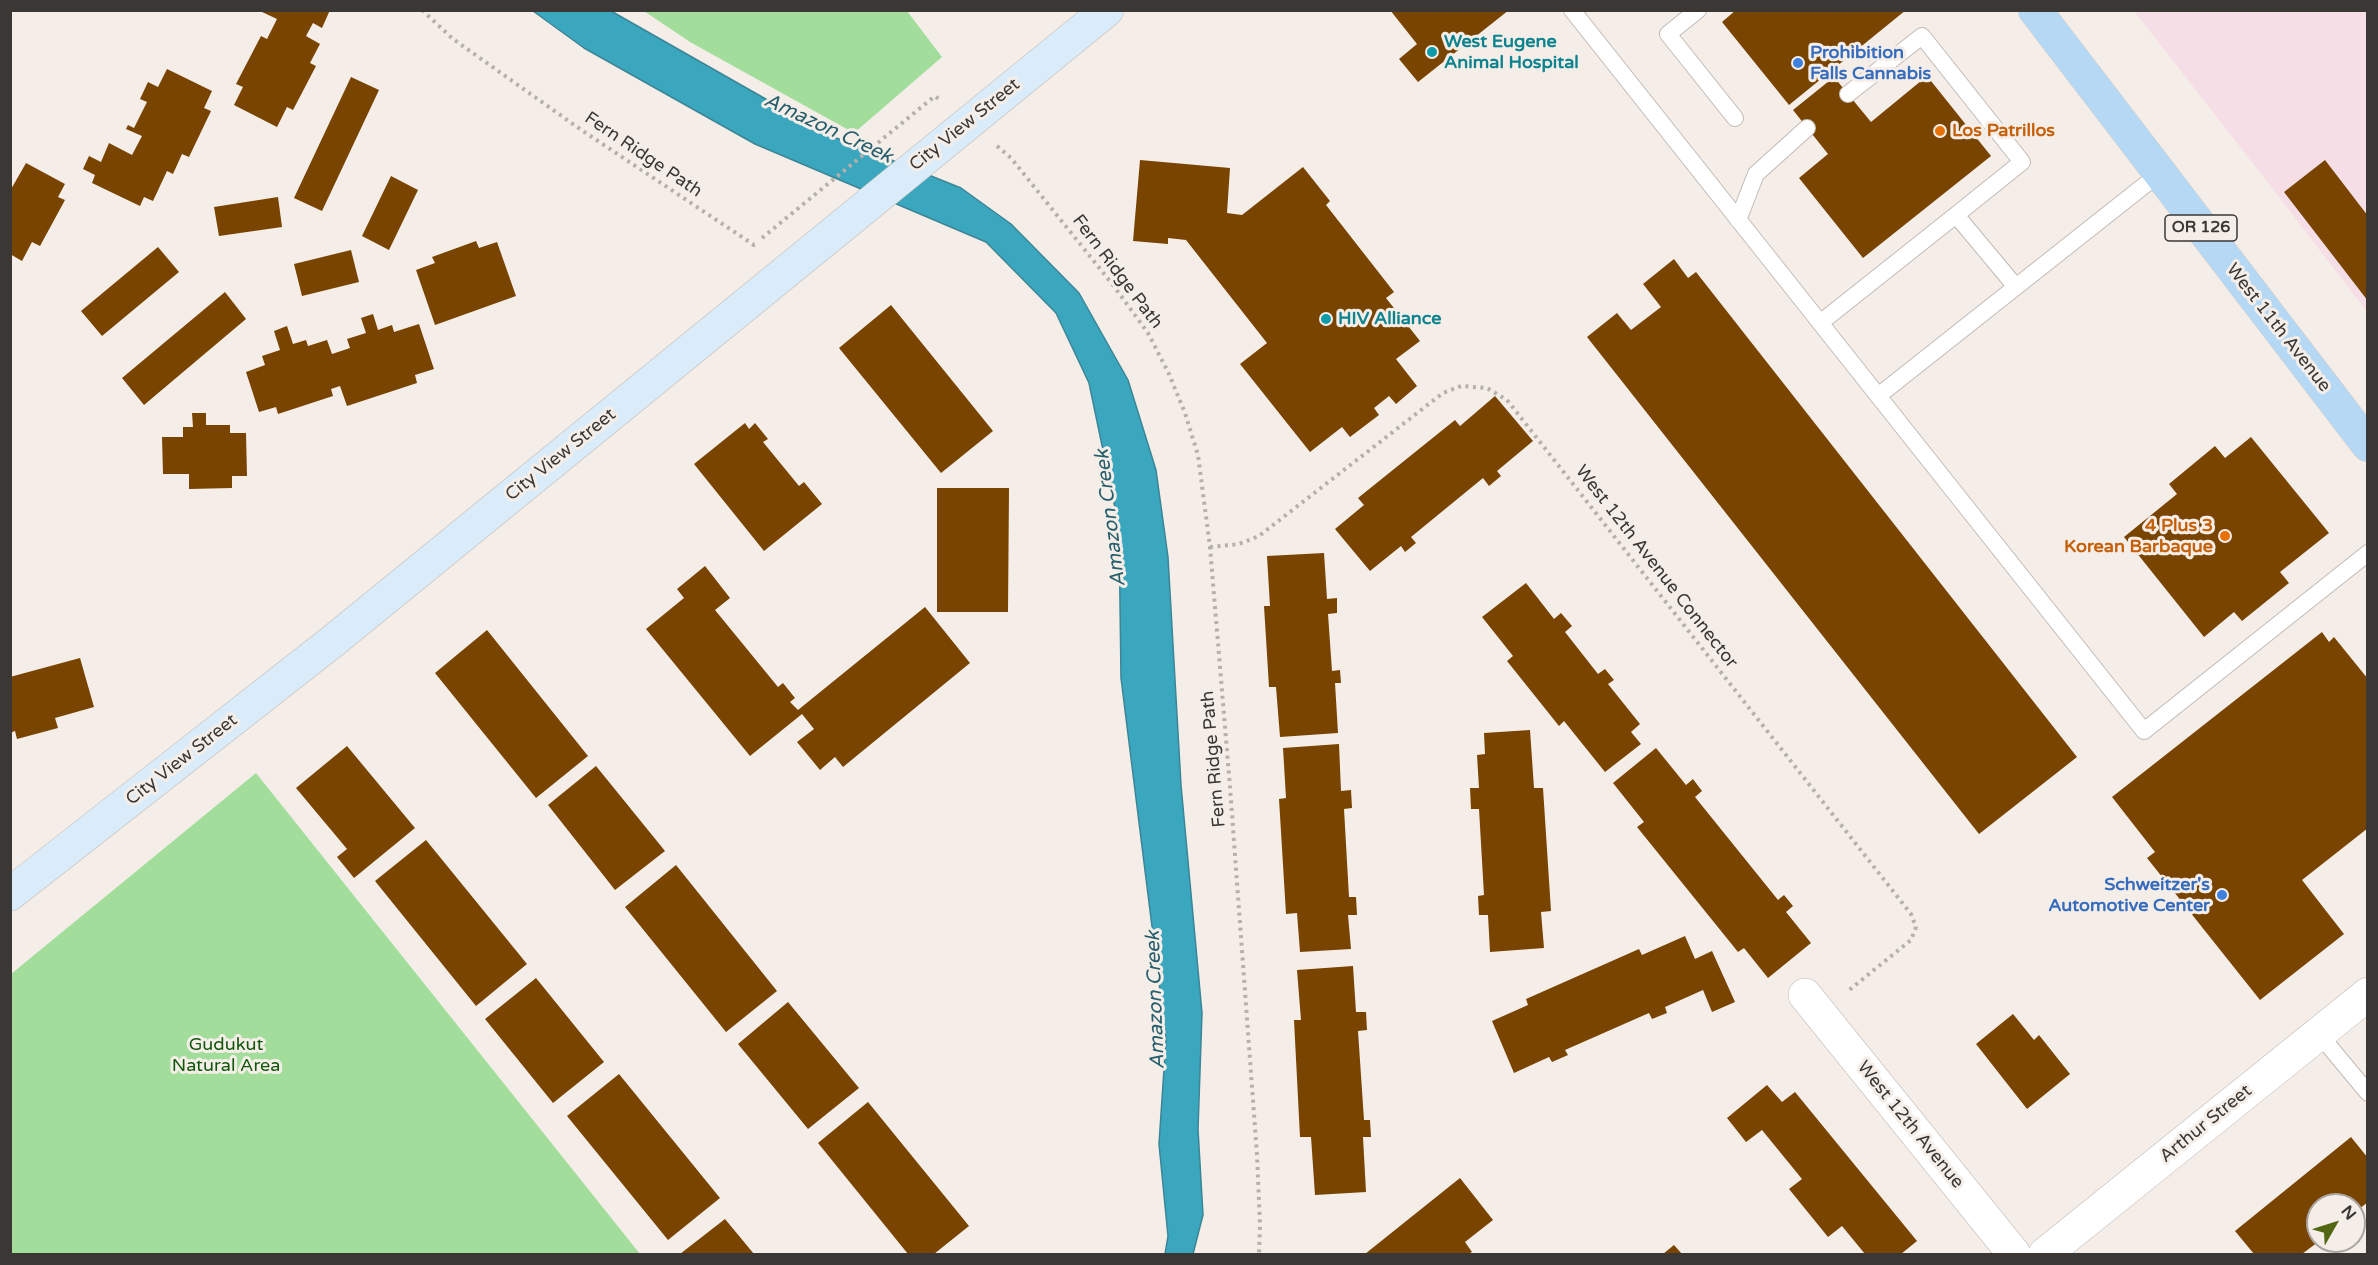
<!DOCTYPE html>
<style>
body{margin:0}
#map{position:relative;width:2378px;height:1265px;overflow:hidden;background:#f5eee8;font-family:"Varela Round",sans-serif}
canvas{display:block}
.frame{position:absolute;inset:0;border:12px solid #3a3735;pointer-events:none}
.north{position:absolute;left:2306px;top:1193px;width:60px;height:60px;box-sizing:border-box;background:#f5eee8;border:2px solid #aaa5a0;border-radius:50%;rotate:51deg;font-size:16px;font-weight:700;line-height:24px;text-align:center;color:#3a3735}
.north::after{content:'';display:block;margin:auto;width:21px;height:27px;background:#536611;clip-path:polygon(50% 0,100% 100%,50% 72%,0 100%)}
</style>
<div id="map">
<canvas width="2378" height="1265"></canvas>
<div class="frame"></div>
<div class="north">N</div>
</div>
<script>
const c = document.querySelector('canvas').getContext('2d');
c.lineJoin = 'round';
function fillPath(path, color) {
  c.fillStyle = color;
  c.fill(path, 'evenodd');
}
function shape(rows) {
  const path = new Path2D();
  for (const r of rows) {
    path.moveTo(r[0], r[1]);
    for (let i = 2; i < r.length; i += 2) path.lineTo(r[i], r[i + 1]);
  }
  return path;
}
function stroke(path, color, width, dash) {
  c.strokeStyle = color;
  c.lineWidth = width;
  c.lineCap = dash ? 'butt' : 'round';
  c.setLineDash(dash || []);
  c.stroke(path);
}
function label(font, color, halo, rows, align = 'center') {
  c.font = font + ' "Varela Round",sans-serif';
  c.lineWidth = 6;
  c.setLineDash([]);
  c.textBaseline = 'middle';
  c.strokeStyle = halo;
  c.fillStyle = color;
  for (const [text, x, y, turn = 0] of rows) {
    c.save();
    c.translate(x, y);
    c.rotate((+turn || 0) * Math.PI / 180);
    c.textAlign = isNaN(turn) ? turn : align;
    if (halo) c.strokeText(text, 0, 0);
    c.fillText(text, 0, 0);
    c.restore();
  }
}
fillPath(shape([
 [2134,11,2367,11,2367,312,2276,193]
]), '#f6dee7');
fillPath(shape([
 [644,11,907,11,942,57,854,133,690,42],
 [256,773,640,1254,11,1254,11,974]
]), '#a2dd9c');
const water = shape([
 [533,11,611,11,829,135,961,188,1011,224,1079,293,1128,380,1156,470,1168,557,1181,785,1202,1013,1198,1129,1203,1215,1193,1254,1165,1254,1168,1236,1159,1144,1166,1039,1121,678,1119,527,1089,383,1056,313,986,242,755,144,584,48,533,11]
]);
fillPath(water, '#3ba7bf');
stroke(water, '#3b8596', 1.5);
fillPath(shape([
 [263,10,330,10,322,28,313,23,306,36,320,44,310,63,316,66,293,110,287,107,277,127,234,105,243,87,236,84,261,36,267,39,277,19,262,12],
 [1390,10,1509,10,1418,82,1399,59,1417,44],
 [1736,10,1906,10,1789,105,1722,22],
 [167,69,212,91,204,108,211,111,189,157,182,154,173,174,167,171,153,201,144,197,140,206,92,183,95,175,83,169,89,156,101,162,109,143,132,155,142,136,126,129,128,125,134,128,147,102,140,99,148,82,158,87],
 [1927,76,1991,156,1863,258,1799,178,1828,154,1793,110,1834,77,1871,122],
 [351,77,379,90,322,211,294,198],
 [1140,160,1230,168,1227,213,1242,215,1303,167,1330,201,1326,205,1394,292,1386,298,1420,341,1396,359,1417,386,1396,404,1389,396,1374,408,1379,415,1350,437,1342,427,1310,452,1240,364,1267,343,1186,240,1168,238,1168,244,1133,241],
 [2325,160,2368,216,2368,301,2284,192],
 [26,163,65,184,58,197,65,200,40,246,32,242,22,261,10,254,10,191],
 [391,176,418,190,389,250,362,236],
 [278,197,282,227,219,236,214,207],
 [476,241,479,248,497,242,516,296,435,325,416,270,435,263,432,257],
 [158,247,179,272,102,336,81,311],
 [351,250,359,282,302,296,294,264],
 [1674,259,1688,278,1696,272,2077,757,1979,834,1587,337,1617,313,1631,330,1661,307,1643,284],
 [225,292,246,319,144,405,122,378],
 [891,305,993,431,941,473,839,348],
 [373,314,378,330,392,325,394,332,419,324,434,369,415,375,417,383,347,406,340,386,331,389,333,396,278,414,276,407,259,412,246,372,265,365,262,356,280,350,274,331,287,326,293,344,306,340,308,346,327,340,332,354,350,348,347,339,366,333,361,318],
 [1495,396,1533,441,1497,471,1501,476,1489,486,1483,478,1411,537,1416,543,1405,552,1401,546,1370,571,1335,529,1364,505,1358,498,1455,420,1460,426],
 [192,413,206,413,206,425,230,425,230,433,246,433,247,476,232,476,232,488,189,489,189,474,163,474,162,437,183,437,183,427,193,427],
 [745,423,749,429,755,423,768,439,763,442,799,486,804,482,822,504,764,551,694,464],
 [2251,437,2329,533,2280,572,2289,583,2242,621,2234,612,2204,637,2124,537,2177,494,2169,484,2215,446,2225,458],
 [937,488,1009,488,1008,612,937,612],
 [1324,553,1327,599,1337,598,1337,613,1328,614,1332,671,1340,670,1341,683,1335,683,1338,733,1280,737,1276,687,1269,687,1264,606,1270,606,1267,556],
 [705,566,730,598,715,610,778,687,783,683,795,698,790,702,798,710,925,607,970,663,843,767,835,757,820,770,797,742,814,729,802,714,750,756,646,629,684,598,677,589],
 [1526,583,1554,619,1561,613,1572,626,1565,632,1598,674,1605,669,1614,680,1608,684,1640,724,1631,732,1641,744,1605,772,1564,721,1559,726,1507,661,1513,656,1482,617],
 [487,630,588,756,536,798,435,673],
 [2322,632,2329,642,2334,637,2368,679,2368,828,2302,880,2344,934,2260,1000,2147,858,2155,852,2112,797],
 [80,658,94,707,55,718,58,728,17,739,15,731,10,733,10,677],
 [1530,730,1534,788,1543,788,1551,911,1541,912,1544,948,1490,952,1488,915,1479,915,1478,896,1484,895,1479,809,1471,809,1470,788,1479,788,1477,755,1485,754,1484,733],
 [1339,744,1341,791,1351,790,1352,808,1344,809,1349,897,1356,897,1357,915,1348,915,1351,949,1300,952,1297,913,1286,914,1279,799,1286,798,1283,748],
 [347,746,415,828,354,878,337,857,347,849,296,788],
 [1656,748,1686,785,1693,779,1702,791,1695,797,1778,900,1784,895,1793,906,1786,912,1811,943,1768,978,1744,948,1738,952,1637,827,1644,822,1613,783],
 [596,766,665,851,615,890,548,805],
 [426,840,527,964,476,1006,375,881],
 [676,865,777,991,726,1032,625,907],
 [1685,936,1695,959,1712,951,1735,1002,1712,1012,1703,990,1665,1007,1667,1013,1652,1019,1649,1013,1565,1050,1568,1055,1552,1062,1549,1057,1514,1073,1492,1021,1528,1005,1526,999,1639,949,1642,955],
 [1353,966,1356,1012,1366,1012,1367,1030,1358,1031,1364,1120,1370,1120,1371,1137,1363,1137,1366,1192,1315,1195,1311,1137,1300,1137,1294,1020,1301,1020,1297,970],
 [536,978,604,1062,553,1103,485,1019],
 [788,1002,859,1088,808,1129,738,1044],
 [2013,1014,2034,1040,2039,1035,2070,1074,2027,1109,1976,1044],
 [619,1074,720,1198,668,1240,567,1116],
 [1767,1085,1782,1102,1795,1092,1917,1241,1901,1254,1865,1254,1842,1226,1828,1237,1789,1189,1802,1179,1762,1130,1746,1142,1727,1118],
 [868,1102,969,1226,934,1254,908,1254,818,1143],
 [2351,1137,2368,1158,2368,1202,2354,1213,2354,1205,2318,1205,2318,1242,2302,1254,2254,1254,2235,1231],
 [1460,1178,1493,1220,1465,1242,1472,1252,1468,1254,1365,1254],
 [725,1219,754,1254,680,1254],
 [1674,1245,1682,1254,1663,1254]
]), '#794300');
const lane = shape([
 [1572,10,2144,731,2368,553],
 [1698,10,1668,34,1735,118],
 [1848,94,1922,36,2022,162,1956,215],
 [1738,220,1756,174,1807,128],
 [1820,323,1956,215,2016,287],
 [1878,396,2160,173],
 [2319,1034,2368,1093]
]);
const street = shape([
 [1805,995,2014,1254],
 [2045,1254,2368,994]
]);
const secondary = shape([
 [10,894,333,641,1107,10]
]);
const primary = shape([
 [2035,10,2368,445]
]);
stroke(lane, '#c1bab5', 18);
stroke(street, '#c1bab5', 34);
stroke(secondary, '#c1bab5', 34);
stroke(primary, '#cccbca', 34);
stroke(shape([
 [422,10,453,39,580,129,754,245,757,243],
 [997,146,1011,158,1113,285,1148,333,1169,374,1185,413,1198,455,1210,547,1230,787,1257,1155,1260,1225,1259,1254],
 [762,238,935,96,940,100],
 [1210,547,1239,544,1259,536,1443,393,1461,386,1487,388,1507,400,1911,914,1916,927,1911,940,1848,991]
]), '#b6b0ab', 4, [3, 4.5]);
stroke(lane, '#fff', 16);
stroke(street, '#fff', 33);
stroke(secondary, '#daecfa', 33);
stroke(primary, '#b5d8f5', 33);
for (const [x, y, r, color] of [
 [1432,52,6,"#0f9aa8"],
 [1798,63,6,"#3f7fe0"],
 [1940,131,6,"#e8710a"],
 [1326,319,6,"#0f9aa8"],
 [2225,536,6,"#e8710a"],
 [2222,895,6,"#3f7fe0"]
]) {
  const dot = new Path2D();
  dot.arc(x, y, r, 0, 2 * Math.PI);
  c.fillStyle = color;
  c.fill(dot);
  stroke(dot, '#f5eee8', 2);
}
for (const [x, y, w] of [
 [2201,228,72]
]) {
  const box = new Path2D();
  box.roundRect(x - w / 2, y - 13, w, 26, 4.5);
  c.fillStyle = '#f5eee8';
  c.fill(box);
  stroke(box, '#3a3735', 1.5);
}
label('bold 16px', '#3a3735', null, [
 ["OR 126",2201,228]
]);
label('bold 18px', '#0d838f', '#f5eee8', [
 ["West Eugene",1444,42],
 ["Animal Hospital",1444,63],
 ["HIV Alliance",1338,319]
], 'left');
label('bold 18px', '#366cbe', '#f5eee8', [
 ["Prohibition",1810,53],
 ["Falls Cannabis",1810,74],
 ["Schweitzer's",2210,885,"right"],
 ["Automotive Center",2210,906,"right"]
], 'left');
label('18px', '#3a3735', '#f5eee8', [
 ["City View Street",965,125,-39],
 ["Fern Ridge Path",643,155,34],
 ["Fern Ridge Path",1117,272,53],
 ["West 11th Avenue",2278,328,52],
 ["City View Street",561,455,-39],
 ["West 12th Avenue Connector",1656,567,52],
 ["Fern Ridge Path",1214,759,-95],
 ["City View Street",182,760,-38],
 ["Arthur Street",2206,1124,-39],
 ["West 12th Avenue",1910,1125,51]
]);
label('bold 18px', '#c56008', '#f5eee8', [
 ["Los Patrillos",1952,131],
 ["4 Plus 3",2213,526,"right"],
 ["Korean Barbaque",2213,547,"right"]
], 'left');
label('18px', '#0f570b', '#f5eee8', [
 ["Gudukut",226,1045],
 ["Natural Area",226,1066]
]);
label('italic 20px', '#255e6c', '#f5eee8', [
 ["Amazon Creek",828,129,25],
 ["Amazon Creek",1111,518,-97],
 ["Amazon Creek",1156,1000,-92]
]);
</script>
